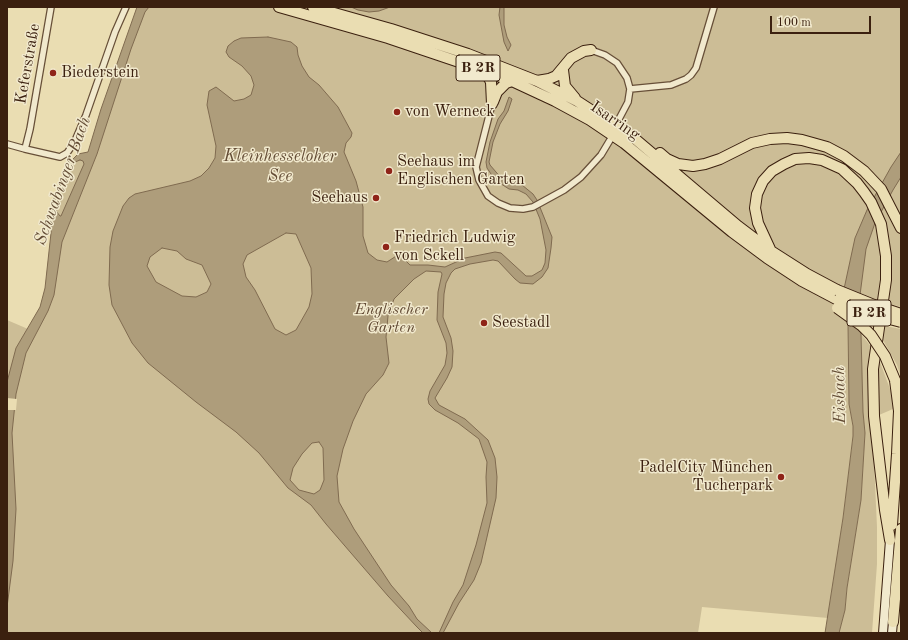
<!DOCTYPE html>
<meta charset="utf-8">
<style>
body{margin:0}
#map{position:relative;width:908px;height:640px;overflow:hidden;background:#eaddb2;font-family:"Old Standard TT",serif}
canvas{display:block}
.frame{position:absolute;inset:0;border:8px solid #3b200f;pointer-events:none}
.scale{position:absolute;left:770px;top:16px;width:101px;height:18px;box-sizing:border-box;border:2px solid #3b200f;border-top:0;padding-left:5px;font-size:12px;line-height:14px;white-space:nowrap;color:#3b200f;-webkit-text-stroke:3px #f1e9cd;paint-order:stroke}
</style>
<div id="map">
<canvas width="908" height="640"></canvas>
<div class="frame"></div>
<div class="scale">100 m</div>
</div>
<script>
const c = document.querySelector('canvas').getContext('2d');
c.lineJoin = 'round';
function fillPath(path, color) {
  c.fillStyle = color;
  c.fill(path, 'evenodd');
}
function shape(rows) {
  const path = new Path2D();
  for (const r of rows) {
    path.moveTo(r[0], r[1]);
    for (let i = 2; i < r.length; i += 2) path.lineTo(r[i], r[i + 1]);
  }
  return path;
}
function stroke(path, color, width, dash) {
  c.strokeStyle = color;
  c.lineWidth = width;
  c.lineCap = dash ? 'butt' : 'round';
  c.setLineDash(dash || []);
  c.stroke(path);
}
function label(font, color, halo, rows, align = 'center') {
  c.font = font + ' "Old Standard TT",serif';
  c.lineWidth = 3;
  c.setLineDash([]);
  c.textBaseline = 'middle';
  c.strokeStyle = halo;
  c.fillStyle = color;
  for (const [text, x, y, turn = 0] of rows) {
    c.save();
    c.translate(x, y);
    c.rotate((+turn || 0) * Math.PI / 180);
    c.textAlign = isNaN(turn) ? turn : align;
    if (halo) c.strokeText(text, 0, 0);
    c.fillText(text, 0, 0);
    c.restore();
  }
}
fillPath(shape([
 [137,7,901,7,901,307,860,295,848,323,849,404,853,426,853,436,843,518,828,618,702,607,698,633,7,633,7,320,28,329,40,307,45,288,51,233,53,200,73,159,78,154,88,152,101,109],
 [885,326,901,329,901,377,897,365,883,340],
 [861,334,873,349,880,362,893,397,893,409,872,418,877,527,877,564,872,633,839,633,845,610,847,588,861,500,865,433,863,412]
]), '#ccbd96');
const water = shape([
 [137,7,149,7,145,12,131,49,97,154,62,242,54,295,48,311,26,353,16,394,12,433,16,509,13,561,7,607,7,382,16,348,40,307,45,288,51,233,53,200,73,159,78,154,88,152,101,109,137,7],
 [80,160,83,161,84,164,61,216,60,216,56,211,56,201,60,189,72,166,75,162,80,160],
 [351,7,390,7,379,11,369,12,358,10,351,7],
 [500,7,504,7,504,25,507,37,511,45,508,51,504,42,499,15,500,7],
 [268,37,291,42,297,47,298,55,302,66,309,77,319,85,338,107,352,133,351,137,346,143,344,152,356,181,363,207,363,236,368,253,377,260,387,262,404,251,407,254,406,261,410,265,428,265,445,267,465,258,495,252,501,253,526,276,532,276,542,270,545,263,546,250,540,219,533,202,526,194,518,190,509,189,495,180,487,168,486,162,490,142,498,119,504,111,509,97,512,99,508,111,500,124,493,142,489,162,490,165,502,179,522,185,533,194,537,200,552,237,551,248,548,268,542,277,533,284,520,283,515,279,498,261,493,260,470,264,455,269,451,273,446,283,444,294,443,317,451,338,453,351,452,367,447,378,435,398,439,405,465,419,488,440,495,458,497,477,496,498,481,563,474,580,459,603,443,633,439,633,453,602,463,585,476,545,487,503,486,477,487,462,479,439,458,423,435,410,429,404,428,399,430,391,445,365,447,353,446,343,437,320,438,292,442,274,441,272,426,271,414,279,394,299,388,316,386,337,389,363,383,375,366,394,353,421,343,449,337,476,339,502,354,529,391,585,409,606,417,619,432,633,423,633,417,627,388,596,326,524,311,505,288,488,259,453,236,432,196,402,148,363,132,343,112,305,109,285,110,247,113,231,123,206,129,198,135,194,190,181,201,176,209,168,215,158,216,146,207,105,209,91,216,87,234,101,244,99,251,95,254,85,251,76,242,66,229,57,226,52,228,46,234,41,241,38,268,37],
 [286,233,296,234,311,268,312,294,309,307,296,330,286,335,275,329,255,290,246,277,243,264,247,255,286,233],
 [162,248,177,251,186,259,202,265,211,284,207,292,196,297,182,296,156,282,147,266,150,257,162,248],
 [319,442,323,448,324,480,320,490,314,494,299,490,290,480,293,468,302,454,312,443,319,442],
 [901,152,901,177,893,190,875,223,866,249,860,295,863,412,865,433,861,500,847,588,845,610,839,633,825,633,843,518,853,436,853,426,849,404,848,323,844,289,855,238,867,210,891,167,901,152]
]);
fillPath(water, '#ae9d7b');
stroke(water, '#806b50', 1);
fillPath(shape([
 [7,398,17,399,16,410,7,410]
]), '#eaddb2');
const street = shape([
 [591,50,605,55,617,63,627,78,630,89,628,102,619,119],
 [630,89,671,85,686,79,691,75,696,68,714,7],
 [492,104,476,167,479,180,488,196,498,203,510,208,523,209,533,207,564,190,581,177,601,155,610,140],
 [7,144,25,149,60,157,67,153,74,143,86,115,115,32,126,7],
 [25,149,30,129,51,7]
]);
const secondary = shape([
 [883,633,890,540],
 [892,633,893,622]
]);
const highway = shape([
 [279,7,388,38,471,66,512,81,555,101,590,120,624,143,732,232,767,258,802,281,838,300],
 [313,7,391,29,468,54,537,81,577,101,634,138,738,226,771,251,807,274,837,290],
 [563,70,565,86,575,98],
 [482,72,489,78,491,82,492,104],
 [537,81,549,79,556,76,571,58,584,51,591,50],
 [493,102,497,92,506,83,512,81],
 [660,153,667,159,678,164,693,166,705,164,720,159,752,143,770,139,787,138,802,140,827,147,844,156,864,171,881,189,901,228],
 [770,249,758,223,755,208,757,194,763,181,772,171,784,164,795,159,809,158,822,160,842,169,857,183,864,192,871,202,881,224,886,256,886,280,873,369,874,416,885,510,890,540],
 [892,525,897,454,899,411,895,380],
 [893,622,901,529]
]);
stroke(street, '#674f38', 8);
stroke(secondary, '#3b200f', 10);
stroke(highway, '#3b200f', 12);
stroke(street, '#f1e9cd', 5.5);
stroke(secondary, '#f1e9cd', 8);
stroke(highway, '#eaddb2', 10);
const highwayBridge = shape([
 [837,290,874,305,901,314],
 [838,300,871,314,901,322],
 [837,308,862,326,871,335,885,356,895,380]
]);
stroke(highwayBridge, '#3b200f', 12, []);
stroke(highwayBridge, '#eaddb2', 10);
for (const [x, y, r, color] of [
 [53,73,4,"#8f2418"],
 [397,112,4,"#8f2418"],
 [389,171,4,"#8f2418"],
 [376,198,4,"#8f2418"],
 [386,247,4,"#8f2418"],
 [484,323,4,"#8f2418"],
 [781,477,4,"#8f2418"]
]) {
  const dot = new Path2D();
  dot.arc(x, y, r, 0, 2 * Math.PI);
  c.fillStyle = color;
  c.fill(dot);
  stroke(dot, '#f1e9cd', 1.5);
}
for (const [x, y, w] of [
 [478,68,44],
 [869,313,44]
]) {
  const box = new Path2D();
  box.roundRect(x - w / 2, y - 13, w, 26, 3);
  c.fillStyle = '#f1e9cd';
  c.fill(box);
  stroke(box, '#3b200f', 1);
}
label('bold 15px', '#3b200f', null, [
 ["B 2R",478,68],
 ["B 2R",869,313]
]);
label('16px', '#3b200f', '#f1e9cd', [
 ["Keferstraße",28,64,-80],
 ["Isarring",615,121,34]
]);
label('16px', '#3b200f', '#f1e9cd', [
 ["Biederstein",61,73],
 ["von Werneck",405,112],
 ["Seehaus im",397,162],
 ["Englischen Garten",397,180],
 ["Seehaus",368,198,"right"],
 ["Friedrich Ludwig",394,238],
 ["von Sckell",394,256],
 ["Seestadl",492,323],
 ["PadelCity München",773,468,"right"],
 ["Tucherpark",773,486,"right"]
], 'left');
label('italic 16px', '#5f4731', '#f1e9cd', [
 ["Englischer",391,310],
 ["Garten",391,328]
]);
label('italic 17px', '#634c35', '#f1e9cd', [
 ["Kleinhesseloher",280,157],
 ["See",280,177],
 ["Schwabinger Bach",63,181,-70],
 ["Eisbach",840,395,-91]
]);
</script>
